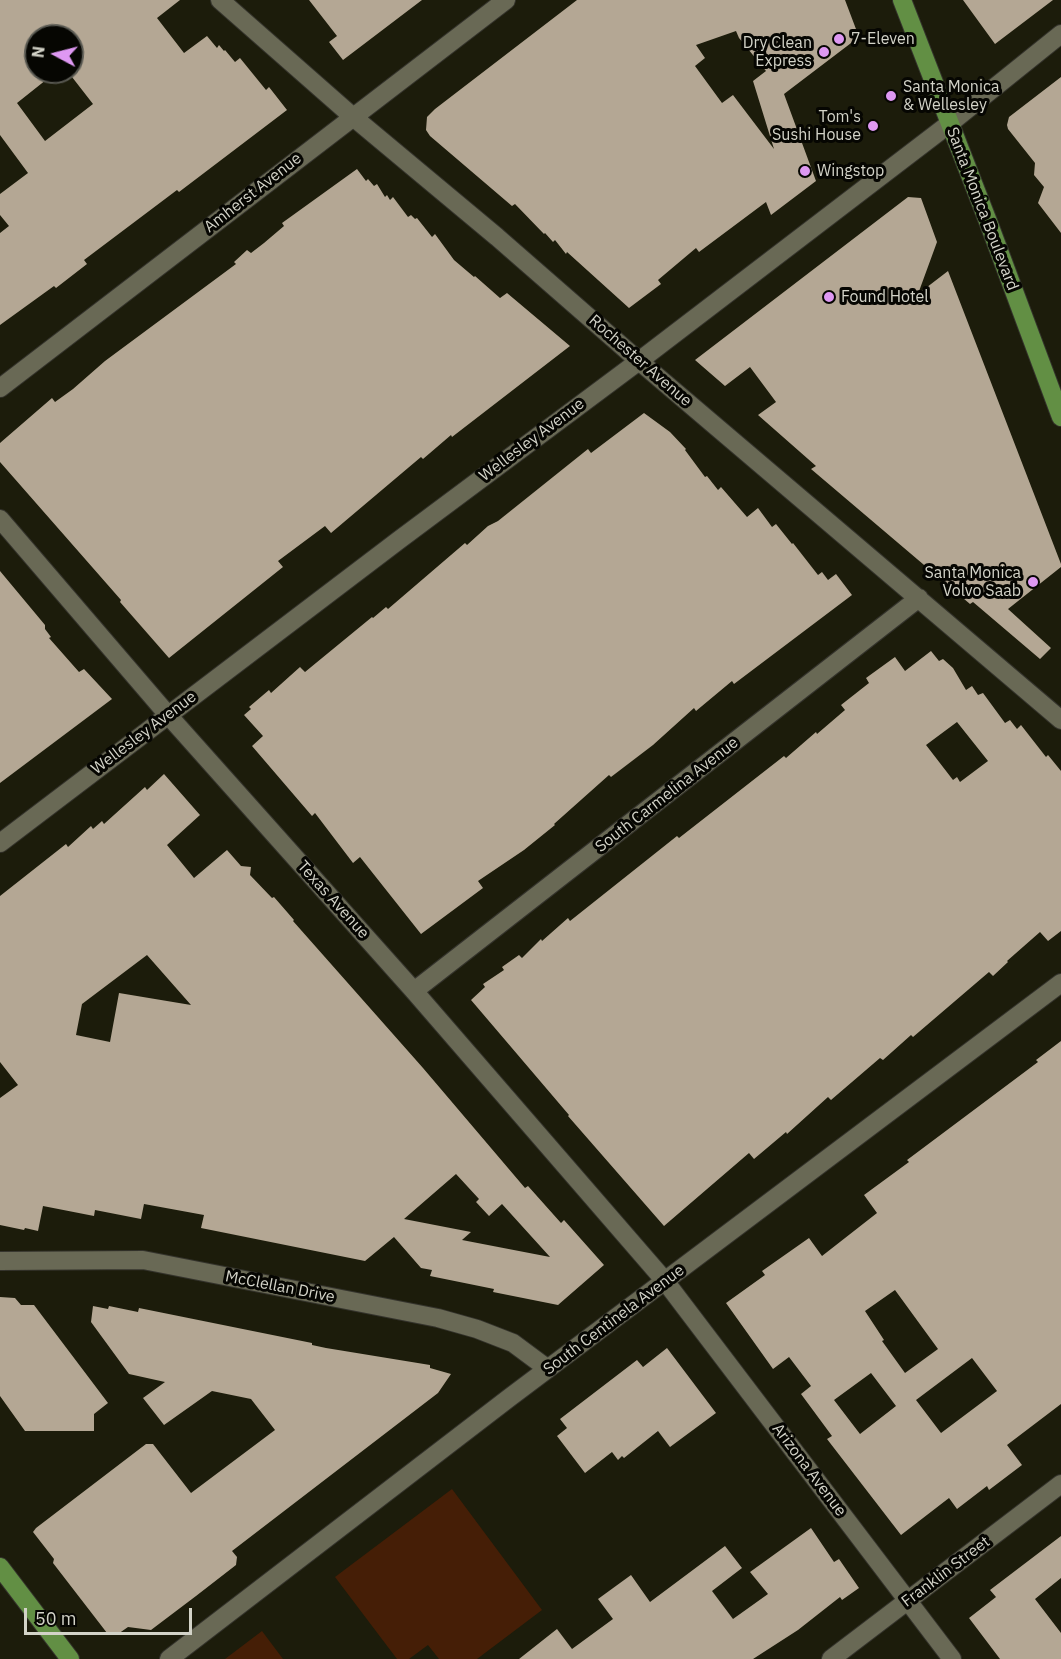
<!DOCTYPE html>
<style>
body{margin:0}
#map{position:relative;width:1061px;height:1659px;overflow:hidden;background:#1c1c0b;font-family:"IBM Plex Sans",sans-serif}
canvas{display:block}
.north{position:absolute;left:24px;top:24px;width:60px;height:60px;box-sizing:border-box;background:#060602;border:2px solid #585851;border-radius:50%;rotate:277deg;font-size:16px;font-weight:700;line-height:24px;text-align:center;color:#d3d3c8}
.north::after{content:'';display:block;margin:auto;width:21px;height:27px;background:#de98f2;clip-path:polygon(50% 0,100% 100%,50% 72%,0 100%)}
.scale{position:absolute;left:24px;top:1608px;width:168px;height:27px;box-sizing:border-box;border:3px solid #d3d3c8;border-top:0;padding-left:8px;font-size:18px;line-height:21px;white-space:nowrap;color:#d3d3c8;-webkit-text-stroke:4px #060602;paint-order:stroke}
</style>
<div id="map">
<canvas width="1061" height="1659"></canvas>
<div class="north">N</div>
<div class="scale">50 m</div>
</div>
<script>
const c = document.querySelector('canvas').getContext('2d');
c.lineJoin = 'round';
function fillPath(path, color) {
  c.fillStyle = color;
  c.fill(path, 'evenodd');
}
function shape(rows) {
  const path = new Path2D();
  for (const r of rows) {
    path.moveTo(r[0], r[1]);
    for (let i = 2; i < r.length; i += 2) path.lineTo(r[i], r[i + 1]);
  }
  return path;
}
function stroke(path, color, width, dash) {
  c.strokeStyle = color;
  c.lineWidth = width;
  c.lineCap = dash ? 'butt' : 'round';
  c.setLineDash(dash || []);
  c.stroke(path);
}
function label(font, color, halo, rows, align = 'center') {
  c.font = font + ' "IBM Plex Sans",sans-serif';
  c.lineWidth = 6;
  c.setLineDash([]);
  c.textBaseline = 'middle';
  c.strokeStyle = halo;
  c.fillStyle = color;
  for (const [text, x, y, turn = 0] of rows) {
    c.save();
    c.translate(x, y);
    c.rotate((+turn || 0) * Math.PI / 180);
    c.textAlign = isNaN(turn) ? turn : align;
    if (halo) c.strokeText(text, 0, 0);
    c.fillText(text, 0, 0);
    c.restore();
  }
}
fillPath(shape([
 [452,1489,542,1610,477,1659,439,1659,428,1645,409,1659,397,1659,335,1577],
 [262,1631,283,1659,225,1659]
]), '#451e06');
fillPath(shape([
 [0,0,180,0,157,18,184,53,207,36,217,48,219,45,224,51,225,50,235,62,240,58,266,90,269,87,287,110,179,192,177,190,84,260,87,264,56,288,54,286,0,325,0,233,9,226,0,215,0,194,28,173,0,135],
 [36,36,72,36,72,77,93,104,45,141,17,103,56,72,36,72],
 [309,0,422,0,343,60,329,42,337,36],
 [577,0,845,0,859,37,784,94,816,181,771,215,766,202,699,252,696,248,658,280,661,284,629,308,567,252,566,254,555,240,553,242,545,233,544,234,515,204,512,206,430,136,426,130,427,117,435,109],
 [736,31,739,38,766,71,753,81,774,149,733,95,722,103,695,66,705,58,696,45],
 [963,0,1053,0,995,44],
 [1061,77,1061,233,1038,203,1044,187,1034,175,1035,163,1008,129,1007,125,1009,117],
 [357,169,366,181,368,179,374,186,377,184,385,197,387,195,390,200,393,197,408,217,411,215,415,219,417,218,432,237,435,234,454,260,474,277,475,276,500,298,507,293,570,346,452,437,451,435,423,459,421,457,331,533,325,526,278,561,283,567,169,658,120,602,121,600,0,462,0,443,52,398,55,402,73,389,105,361,236,264,234,262,247,250,251,253,264,243,284,226,282,223],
 [908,197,921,198,937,242,918,294,948,271,1061,564,1061,567,1008,609,1051,648,1040,659,973,602,970,604,811,469,816,466,758,415,776,402,750,367,725,386,695,360],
 [644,413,670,432,686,449,685,450,705,477,707,476,718,490,721,487,747,517,758,508,772,527,776,524,792,544,793,543,818,575,822,572,828,580,836,574,852,595,734,684,732,681,696,711,694,708,653,745,611,777,609,775,554,824,555,825,524,850,478,881,483,888,421,934,360,857,353,863,315,813,312,816,252,746,263,736,244,715,251,709,249,707,269,690,271,693,300,667,305,672,372,617,373,618,386,607,388,609,465,543,467,545,488,526,498,521,588,449,591,453],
 [0,571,45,625,45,629,51,637,49,638,79,672,84,669,112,699,0,783],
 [931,651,939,661,943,659,953,668,966,690,972,686,978,695,983,693,1005,723,1010,720,1017,729,1021,725,1046,757,1048,755,1061,771,1061,931,1048,941,1040,932,1007,961,1008,962,993,976,989,972,913,1037,911,1035,883,1060,880,1058,831,1100,828,1097,787,1134,786,1132,754,1159,749,1153,664,1226,568,1116,569,1115,471,1000,485,987,483,984,504,970,502,967,519,955,522,958,541,939,542,941,568,918,570,921,677,836,679,838,784,756,786,758,816,732,817,734,845,710,841,705,869,683,866,678,895,657,905,671],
 [957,722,988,761,960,782,957,777,953,780,926,745],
 [164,774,200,815,167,845,194,878,227,850,241,866,251,867,250,875,272,898,274,897,294,920,293,921,423,1068,525,1188,528,1186,561,1223,564,1220,604,1265,558,1305,493,1292,494,1289,430,1276,432,1270,421,1268,394,1237,365,1261,201,1228,204,1215,144,1204,141,1219,95,1210,94,1216,43,1206,38,1231,25,1228,24,1230,0,1225,0,1098,18,1085,0,1062,0,896,66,844,68,847,91,826,93,829,102,821,104,824,145,787,147,790],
 [147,955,191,1005,119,993,110,1042,76,1035,82,1004],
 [456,1174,479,1199,476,1202,489,1216,502,1204,550,1257,462,1240,471,1232,404,1219],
 [1061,1041,1061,1404,1007,1445,1022,1465,989,1490,987,1486,957,1509,949,1498,901,1535,827,1439,832,1436,801,1394,811,1386,789,1357,773,1369,726,1303,765,1275,762,1271,809,1238,822,1256,877,1213,864,1195,909,1162,907,1160,1038,1062,1036,1060],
 [895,1290,938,1349,905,1373,882,1341,884,1340,865,1311],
 [972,1358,997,1391,941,1433,916,1400],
 [871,1373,896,1406,860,1434,834,1400],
 [0,1297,15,1298,21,1305,34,1305,108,1403,94,1414,94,1431,25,1431,0,1396],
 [93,1306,108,1309,109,1306,138,1312,139,1308,312,1343,312,1345,326,1348,430,1365,430,1368,451,1374,438,1393,232,1551,237,1557,236,1565,196,1596,151,1630,128,1627,118,1634,107,1633,53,1563,54,1559,33,1532,36,1528,146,1444,153,1444,191,1493,275,1430,251,1399,212,1391,164,1425,143,1398,165,1382,129,1374,91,1322],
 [667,1348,716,1413,670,1447,658,1431,624,1458,622,1456,618,1460,612,1452,585,1473,557,1436,567,1428,560,1419,637,1360,643,1367],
 [811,1528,834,1562,839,1559,859,1588,842,1600,840,1597,798,1630,753,1659,519,1659,557,1629,572,1649,613,1619,598,1599,631,1575,650,1602,725,1546,742,1568,712,1591,733,1619,768,1594,750,1572],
 [1061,1536,1061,1578,1035,1599,1061,1633,1061,1659,1000,1659,969,1618,996,1597,990,1590]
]), '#b4a794');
const minor = shape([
 [220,0,352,116,497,237,639,361,1061,720],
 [0,388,506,0],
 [0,519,168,715,414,991,665,1281,952,1659],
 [0,843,399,540,639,361,949,124,1061,34],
 [414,991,919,598],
 [0,1261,143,1260,438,1318,477,1329,513,1343,548,1369],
 [169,1659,509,1398,1061,983],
 [831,1659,1061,1484]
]);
const major = shape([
 [902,0,989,224,1061,417],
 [0,1567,70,1659]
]);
stroke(minor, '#34332c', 20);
stroke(major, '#34332c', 20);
stroke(minor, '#696955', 18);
stroke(major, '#628f44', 18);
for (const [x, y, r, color] of [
 [839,39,6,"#de98f2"],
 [824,52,6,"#de98f2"],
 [891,96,6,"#de98f2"],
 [873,126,6,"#de98f2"],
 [805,171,6,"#de98f2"],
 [829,297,6,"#de98f2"],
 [1033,582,6,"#de98f2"]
]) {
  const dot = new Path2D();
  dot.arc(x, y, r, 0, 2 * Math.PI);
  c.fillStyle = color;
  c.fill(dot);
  stroke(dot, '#060602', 2);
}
label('16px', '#d3d3c8', '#060602', [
 ["7-Eleven",851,39],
 ["Dry Clean",812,43,"right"],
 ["Express",812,61,"right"],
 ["Santa Monica",903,87],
 ["& Wellesley",903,105],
 ["Tom's",861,117,"right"],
 ["Sushi House",861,135,"right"],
 ["Wingstop",817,171],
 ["Found Hotel",841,297],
 ["Santa Monica",1021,573,"right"],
 ["Volvo Saab",1021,591,"right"]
], 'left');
label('16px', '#d3d3c8', '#060602', [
 ["Amherst Avenue",253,193,-38],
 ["Santa Monica Boulevard",982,209,69],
 ["Rochester Avenue",640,361,41],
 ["Wellesley Avenue",532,440,-37],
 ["Wellesley Avenue",144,733,-37],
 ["South Carmelina Avenue",667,795,-38],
 ["Texas Avenue",333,900,48],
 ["McClellan Drive",280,1287,11],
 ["South Centinela Avenue",614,1320,-37],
 ["Arizona Avenue",809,1470,53],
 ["Franklin Street",946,1572,-37]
]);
</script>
